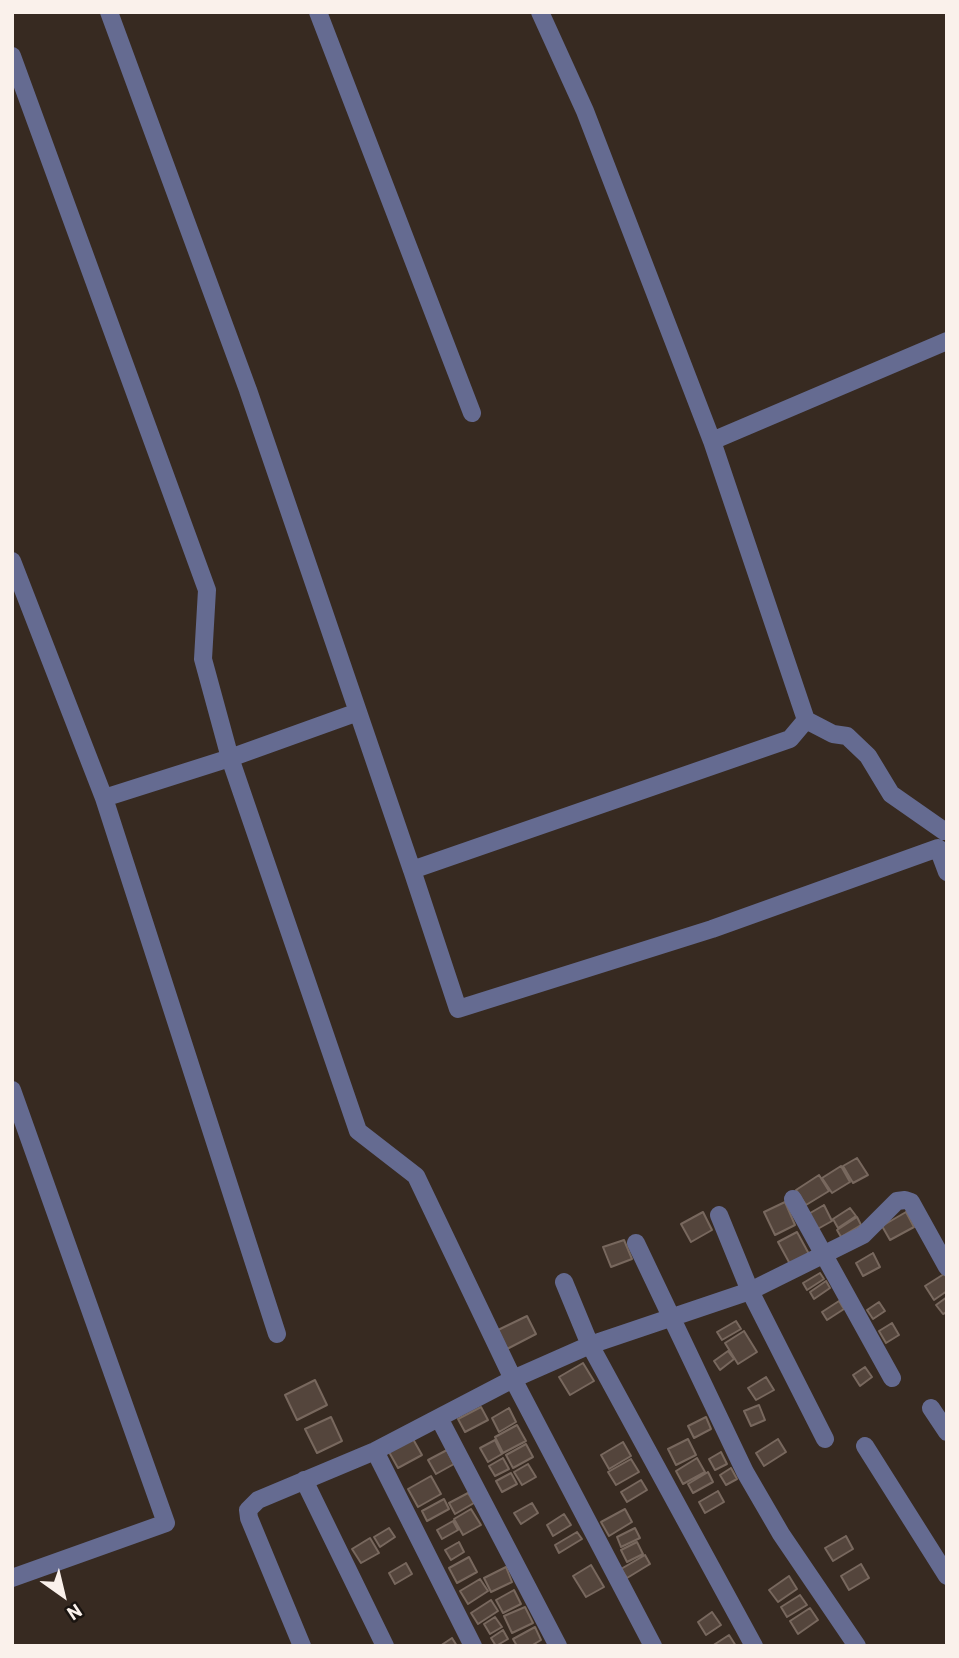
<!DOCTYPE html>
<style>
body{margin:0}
#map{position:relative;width:959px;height:1658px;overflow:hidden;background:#372a21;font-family:Barlow,sans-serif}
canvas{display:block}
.frame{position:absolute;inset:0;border:14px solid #faf1eb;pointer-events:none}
.north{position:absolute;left:28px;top:1560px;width:70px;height:70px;-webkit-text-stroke:5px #1a1410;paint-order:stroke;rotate:146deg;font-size:19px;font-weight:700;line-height:28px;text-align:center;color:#faf1eb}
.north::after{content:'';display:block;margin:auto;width:24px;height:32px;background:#faf1eb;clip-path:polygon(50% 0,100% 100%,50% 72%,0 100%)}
</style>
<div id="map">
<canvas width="959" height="1658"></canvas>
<div class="frame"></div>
<div class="north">N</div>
</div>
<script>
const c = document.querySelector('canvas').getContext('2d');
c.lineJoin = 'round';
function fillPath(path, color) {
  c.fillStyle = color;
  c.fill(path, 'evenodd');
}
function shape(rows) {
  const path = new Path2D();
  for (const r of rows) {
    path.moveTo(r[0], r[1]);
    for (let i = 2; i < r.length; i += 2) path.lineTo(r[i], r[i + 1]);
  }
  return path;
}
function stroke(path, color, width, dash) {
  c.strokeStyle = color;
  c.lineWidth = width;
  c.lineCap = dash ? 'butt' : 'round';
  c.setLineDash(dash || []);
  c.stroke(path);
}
const building = shape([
 [857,1158,868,1175,853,1183,843,1166,857,1158],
 [841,1166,850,1182,832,1193,822,1178,841,1166],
 [819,1175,829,1191,806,1205,796,1190,819,1175],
 [785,1202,795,1225,775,1235,764,1212,785,1202],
 [824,1205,832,1221,814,1231,805,1216,824,1205],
 [850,1208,856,1216,838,1228,833,1219,850,1208],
 [703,1212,712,1230,691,1242,681,1224,703,1212],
 [906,1212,914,1227,890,1240,882,1226,906,1212],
 [857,1217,861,1225,841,1237,837,1230,857,1217],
 [797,1232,809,1254,790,1264,778,1242,797,1232],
 [624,1240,632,1259,611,1267,603,1247,624,1240],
 [873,1253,880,1267,863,1276,856,1263,873,1253],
 [820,1273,824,1279,807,1290,803,1283,820,1273],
 [944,1274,947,1277,947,1291,934,1300,925,1286,944,1274],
 [826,1281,830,1288,814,1299,810,1292,826,1281],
 [947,1297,947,1312,943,1314,936,1305,947,1297],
 [839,1301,844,1309,827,1320,822,1312,839,1301],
 [879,1302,885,1311,873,1319,867,1310,879,1302],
 [527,1316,536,1334,507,1349,498,1330,527,1316],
 [736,1321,741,1329,722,1340,717,1332,736,1321],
 [892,1323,899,1335,886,1343,879,1331,892,1323],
 [744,1331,757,1352,738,1364,725,1343,744,1331],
 [728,1351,734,1359,720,1370,714,1361,728,1351],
 [583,1363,594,1381,570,1395,559,1377,583,1363],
 [865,1367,872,1377,860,1386,853,1375,865,1367],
 [766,1377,774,1390,756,1400,748,1388,766,1377],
 [315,1380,327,1405,297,1420,285,1395,315,1380],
 [759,1405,765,1420,751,1426,744,1411,759,1405],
 [481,1407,488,1420,465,1432,458,1419,481,1407],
 [509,1408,516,1422,499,1432,492,1418,509,1408],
 [331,1417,342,1441,317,1453,305,1429,331,1417],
 [706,1417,711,1429,694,1438,688,1426,706,1417],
 [517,1425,526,1441,503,1453,495,1437,517,1425],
 [413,1439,422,1455,398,1468,389,1452,413,1439],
 [688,1439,696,1455,676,1465,668,1449,688,1439],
 [778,1439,786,1452,764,1466,756,1453,778,1439],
 [495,1440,502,1454,488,1462,480,1448,495,1440],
 [623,1442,631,1456,609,1469,601,1455,623,1442],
 [526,1444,533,1457,513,1468,506,1455,526,1444],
 [447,1450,454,1464,436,1474,428,1460,447,1450],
 [721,1452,727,1464,715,1470,709,1459,721,1452],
 [503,1458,509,1469,495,1476,489,1466,503,1458],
 [697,1458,705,1472,683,1484,676,1471,697,1458],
 [631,1459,639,1472,616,1485,608,1472,631,1459],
 [528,1464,536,1477,522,1485,514,1472,528,1464],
 [731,1468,737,1479,726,1485,720,1475,731,1468],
 [708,1472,713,1482,693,1493,688,1484,708,1472],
 [511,1473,517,1484,502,1492,496,1481,511,1473],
 [431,1476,441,1494,418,1507,408,1489,431,1476],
 [641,1480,647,1490,627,1502,621,1492,641,1480],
 [718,1491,724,1502,705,1513,699,1502,718,1491],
 [468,1493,474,1503,455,1514,449,1503,468,1493],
 [444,1499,449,1509,427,1521,422,1511,444,1499],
 [532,1503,538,1513,521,1524,514,1513,532,1503],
 [471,1509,481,1525,463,1535,454,1519,471,1509],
 [625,1509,632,1522,609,1536,601,1522,625,1509],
 [564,1514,571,1525,553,1536,547,1525,564,1514],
 [453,1521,458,1530,442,1539,437,1530,453,1521],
 [389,1528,395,1537,380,1547,374,1537,389,1528],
 [635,1528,640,1538,621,1547,617,1537,635,1528],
 [577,1532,582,1539,559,1553,555,1545,577,1532],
 [846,1536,853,1549,833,1561,825,1548,846,1536],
 [370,1538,379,1553,361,1563,352,1549,370,1538],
 [459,1542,464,1552,451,1560,445,1550,459,1542],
 [637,1542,643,1554,627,1562,621,1550,637,1542],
 [645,1555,650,1564,627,1578,621,1569,645,1555],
 [469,1557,477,1572,457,1583,449,1568,469,1557],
 [406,1563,412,1574,395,1584,389,1573,406,1563],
 [861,1564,869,1578,849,1590,841,1576,861,1564],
 [591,1565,604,1587,586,1597,573,1576,591,1565],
 [506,1567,512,1582,491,1592,484,1578,506,1567],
 [789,1576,797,1589,778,1602,769,1590,789,1576],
 [480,1579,488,1591,468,1604,460,1591,480,1579],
 [514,1590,521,1604,503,1613,496,1600,514,1590],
 [800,1595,807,1605,787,1617,781,1607,800,1595],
 [491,1600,498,1611,478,1624,471,1613,491,1600],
 [525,1607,533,1623,512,1633,504,1616,525,1607],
 [810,1608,818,1620,798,1634,790,1621,810,1608],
 [712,1612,721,1625,706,1635,698,1622,712,1612],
 [495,1617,502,1627,490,1634,484,1624,495,1617],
 [535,1627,541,1640,531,1646,517,1646,513,1639,535,1627],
 [503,1630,508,1639,496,1646,491,1638,503,1630],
 [729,1635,736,1646,712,1646,729,1635],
 [452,1638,457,1646,440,1646,452,1638]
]);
fillPath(building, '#54453c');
stroke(building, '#78685e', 2);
stroke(shape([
 [109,12,248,390,412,870,790,739,806,720,712,441,947,341],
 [318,12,472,413],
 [540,12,585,111,712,441],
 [12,56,207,590,203,659,230,758,358,1131,416,1176,513,1379,653,1646],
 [12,561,104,798,277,1334],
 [806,720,833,734,847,736,868,756,891,794,944,831,947,830],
 [104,798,230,758,358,712],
 [412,870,458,1009,712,929,938,848,947,872],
 [12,1090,166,1523,12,1578],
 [793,1199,892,1378],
 [719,1215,750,1291,825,1439],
 [636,1243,745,1472,781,1534,857,1646],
 [564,1282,590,1345,754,1646],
 [931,1408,947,1432],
 [439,1418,558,1646],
 [865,1446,947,1576],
 [375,1451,473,1646],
 [304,1480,385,1646],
 [302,1646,249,1518,248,1510,258,1500,375,1451,513,1379,590,1345,750,1291,863,1235,897,1201,905,1200,911,1202,947,1267]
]), '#656b91', 18);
</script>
